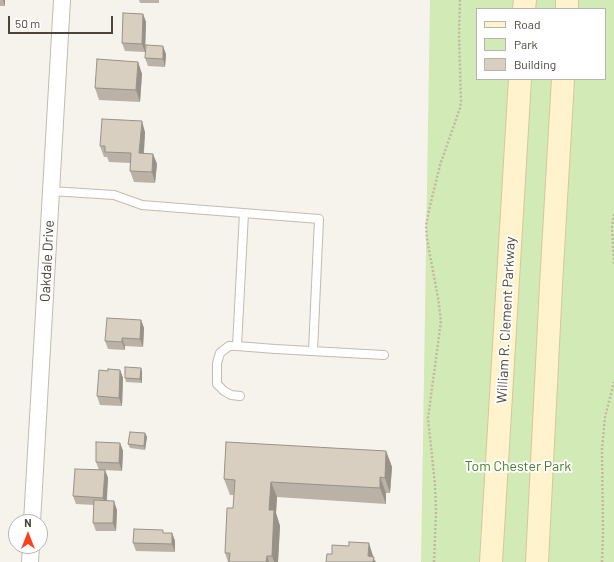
<!DOCTYPE html>
<style>
body{margin:0}
#map{position:relative;width:614px;height:562px;overflow:hidden;background:#f6f3ec;font-family:Barlow,sans-serif}
canvas{display:block}
.legend{position:absolute;left:476px;top:8px;width:130px;height:72px;box-sizing:border-box;background:#fff;border:1px solid #b7b4b0;margin:0;padding:5px 7px;list-style:none;font-size:12px;color:#4b4439}
.legend li{display:flex;align-items:center;gap:8px;height:20px}
.legend b{width:20px;border:1px solid #b7b4b0}
.north{position:absolute;left:8px;top:514px;width:40px;height:40px;box-sizing:border-box;background:#fff;border:1px solid #b7b4b0;border-radius:50%;rotate:0deg;font-size:11px;font-weight:700;line-height:16px;text-align:center;color:#4b4439}
.north::after{content:'';display:block;margin:auto;width:14px;height:18px;background:#fc3f1d;clip-path:polygon(50% 0,100% 100%,50% 72%,0 100%)}
.scale{position:absolute;left:8px;top:16px;width:105px;height:18px;box-sizing:border-box;border:2px solid #4b4439;border-top:0;padding-left:5px;font-size:12px;line-height:14px;white-space:nowrap;color:#4b4439;-webkit-text-stroke:3px #fff;paint-order:stroke}
</style>
<div id="map">
<canvas width="614" height="562"></canvas>
<ul class="legend">
<li><b style="height:5px;background:#fff3cd"></b>Road</li>
<li><b style="height:11px;background:#d2eab5"></b>Park</li>
<li><b style="height:11px;background:#d8cfc1"></b>Building</li>
</ul>
<div class="north">N</div>
<div class="scale">50 m</div>
</div>
<script>
const c = document.querySelector('canvas').getContext('2d');
c.lineJoin = 'round';
function fillPath(path, color) {
  c.fillStyle = color;
  c.fill(path, 'evenodd');
}
function shape(rows) {
  const path = new Path2D();
  for (const r of rows) {
    path.moveTo(r[0], r[1]);
    for (let i = 2; i < r.length; i += 2) path.lineTo(r[i], r[i + 1]);
  }
  return path;
}
function stroke(path, color, width, dash) {
  c.strokeStyle = color;
  c.lineWidth = width;
  c.lineCap = dash ? 'butt' : 'round';
  c.setLineDash(dash || []);
  c.stroke(path);
}
function label(font, color, halo, rows, align = 'center') {
  c.font = font + ' Barlow,sans-serif';
  c.lineWidth = 3.5;
  c.setLineDash([]);
  c.textBaseline = 'middle';
  c.strokeStyle = halo;
  c.fillStyle = color;
  for (const [text, x, y, turn = 0] of rows) {
    c.save();
    c.translate(x, y);
    c.rotate((+turn || 0) * Math.PI / 180);
    c.textAlign = isNaN(turn) ? turn : align;
    if (halo) c.strokeText(text, 0, 0);
    c.fillText(text, 0, 0);
    c.restore();
  }
}
fillPath(shape([
 [430,0,614,0,614,562,421,562],
 [477,9,605,9,605,79,477,79]
]), '#d2eab5');
const service = shape([
 [51,191,114,195,142,205,319,219,313,351],
 [244,213,237,346,275,349,384,355],
 [237,346,229,346,220,353,217,363,217,384,224,391,231,395,240,396]
]);
const minor = shape([
 [32,522,62,0],
 [30,562,31,546]
]);
const secondary = shape([
 [524,9,525,0],
 [567,9,567,0],
 [491,562,520,79],
 [537,562,551,285,563,79]
]);
stroke(service, '#c2bbae', 10);
stroke(minor, '#c2bbae', 18);
stroke(secondary, '#d6c79b', 24);
stroke(shape([
 [614,214,612,227,614,265],
 [434,562,436,512,435,485,428,418,441,321,438,298,427,239,426,225,429,210,440,165,460,108,461,101,459,35,460,0],
 [602,562,603,534,602,449,605,417,614,382]
]), '#c4b79f', 2.5, [2, 2]);
stroke(service, '#fff', 8);
stroke(minor, '#fff', 16);
stroke(secondary, '#fff3cd', 22);
fillPath(shape([
 [0,0,5,0,5,6,0,6],
 [139,0,159,0,159,3,140,3],
 [143,14,146,22,145,52,125,51,122,43],
 [166,54,165,67,148,66,145,58],
 [138,62,142,74,140,102,99,100,95,88],
 [145,132,144,153,153,154,157,164,155,183,134,182,130,171,130,163,109,162,107,157,104,157,100,146],
 [141,320,144,328,143,347,125,346,125,350,108,349,105,341],
 [141,368,142,372,142,383,126,382,125,378],
 [120,370,123,378,122,406,100,405,97,396,108,371],
 [145,433,147,437,145,450,130,448,128,444],
 [120,443,123,451,122,471,105,470,108,478,107,501,117,510,116,531,96,531,93,523,94,505,76,504,73,496,99,470,96,462],
 [386,451,392,467,390,493,386,493,386,504,277,497,276,513,280,526,278,562,228,562,225,553,233,508,234,495,230,495,224,479],
 [164,533,172,533,175,541,175,552,136,551,133,543]
]), '#bab2a6');
fillPath(shape([
 [3,0,5,0,5,6],
 [143,14,146,22,145,52,142,44],
 [163,46,166,54,165,67,163,59],
 [138,62,142,74,140,102,136,90],
 [142,121,145,132,143,164,139,153],
 [153,154,157,164,155,183,152,172],
 [141,320,144,328,143,347,140,339],
 [122,338,125,346,125,350,122,342],
 [141,368,142,372,142,383,140,379],
 [120,370,123,378,122,406,119,398],
 [145,433,147,437,145,450,144,446],
 [120,443,123,451,122,471,119,463],
 [386,451,392,467,390,493,385,478],
 [105,470,108,478,106,506,103,498],
 [380,477,386,493,386,504,380,488],
 [271,482,277,497,276,513,280,526,278,562,274,562,272,556,269,510],
 [114,501,117,510,116,531,113,523],
 [172,533,175,541,175,552,172,544],
 [369,543,374,559,376,562,370,562,368,556],
 [267,556,269,562,266,562]
]), '#979187');
const building = shape([
 [123,13,143,14,142,44,122,43,123,13],
 [146,45,163,46,163,59,145,58,146,45],
 [97,59,138,62,136,90,95,88,97,59],
 [102,119,142,121,139,153,153,154,152,172,130,171,131,153,105,152,105,146,100,146,102,119],
 [107,318,141,320,140,339,122,338,122,342,105,341,107,318],
 [125,367,141,368,140,379,125,378,125,367],
 [108,369,120,370,119,398,97,396,99,370,108,371,108,369],
 [130,432,145,433,144,446,128,444,130,432],
 [96,442,120,443,119,463,96,462,96,442],
 [226,442,386,451,385,478,380,477,380,488,271,482,269,510,274,510,272,556,267,556,266,562,229,562,230,553,225,553,227,508,233,508,235,480,224,479,226,442],
 [75,469,105,470,103,498,73,496,75,469],
 [94,500,114,501,113,523,93,523,94,500],
 [134,529,163,530,163,533,172,533,172,544,133,543,134,529],
 [349,542,369,543,368,556,374,557,373,562,326,562,327,554,332,554,332,545,349,546,349,542]
]);
fillPath(building, '#d8cfc1');
stroke(building, '#979187', 1);
label('14px', '#4b4439', '#fff', [
 ["Oakdale Drive",47,261,-87],
 ["William R. Clement Parkway",506,320,-87]
]);
label('14px', '#4a7f2a', '#fff', [
 ["Tom Chester Park",518,466]
]);
</script>
